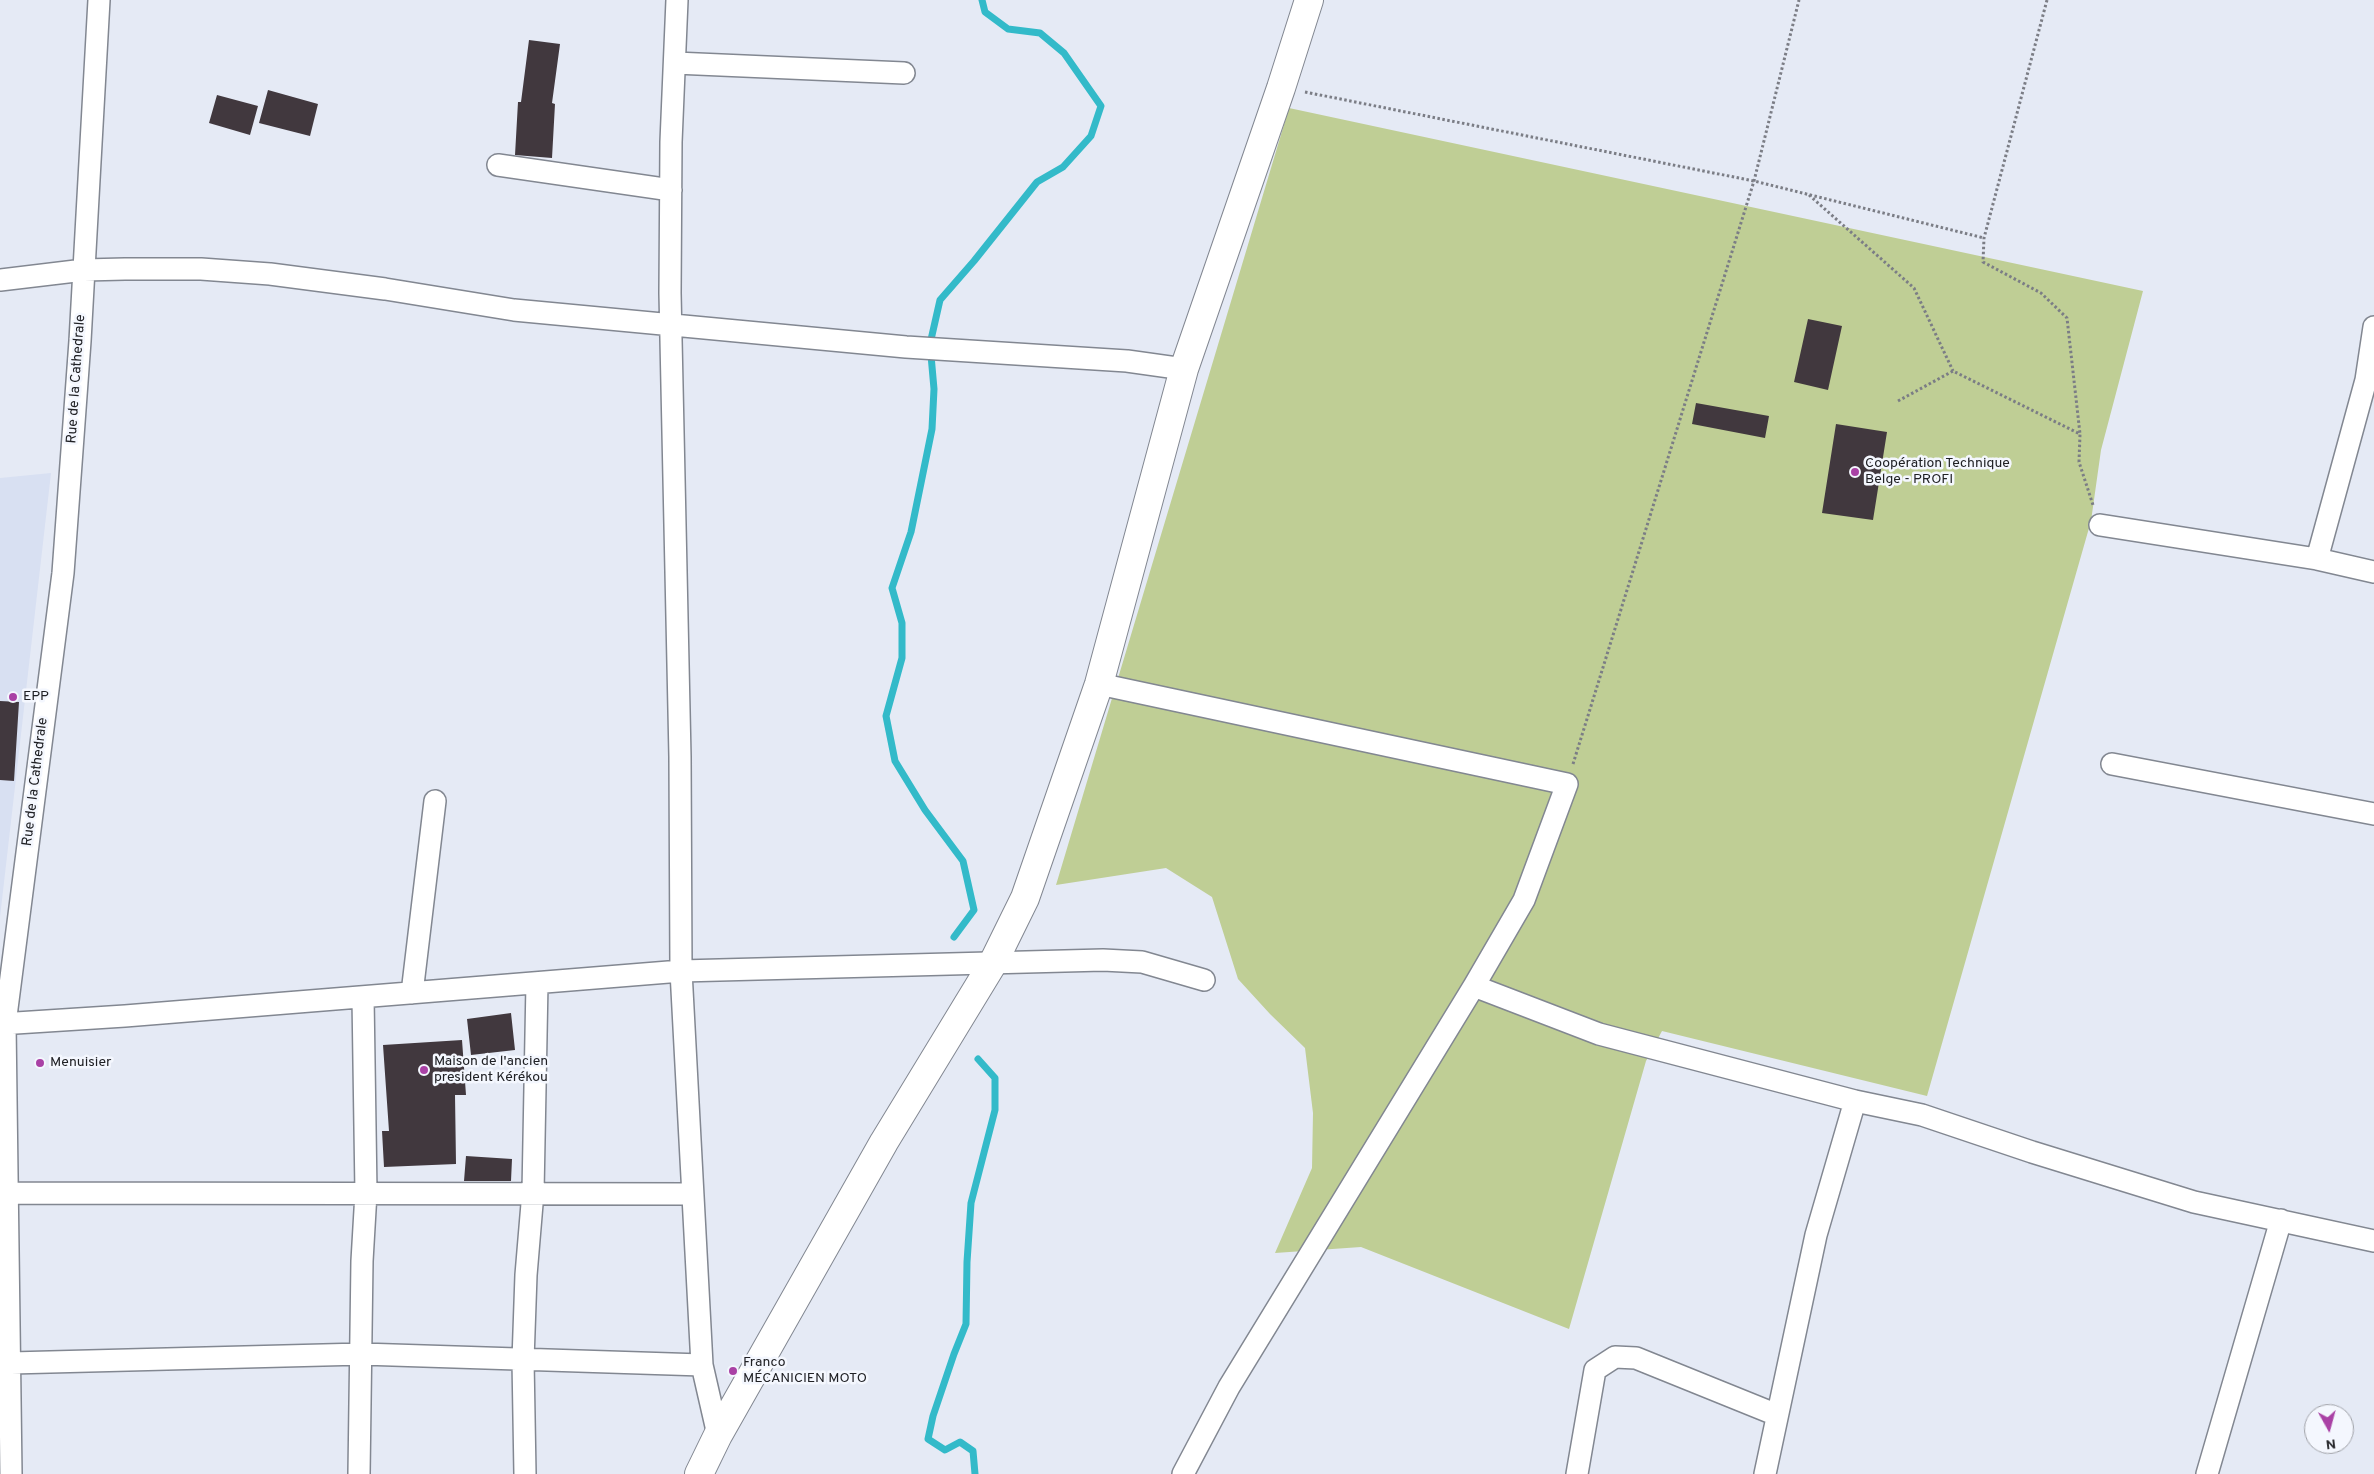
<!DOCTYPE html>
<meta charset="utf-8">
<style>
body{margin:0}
#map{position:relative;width:2374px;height:1474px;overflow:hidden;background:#e5eaf5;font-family:Overpass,sans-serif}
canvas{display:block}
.north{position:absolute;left:2304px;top:1404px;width:50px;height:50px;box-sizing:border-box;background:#f4f7fe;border:1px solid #9fa1a7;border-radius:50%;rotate:173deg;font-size:14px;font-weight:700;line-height:20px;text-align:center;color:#202125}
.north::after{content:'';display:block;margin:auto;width:18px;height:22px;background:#a941a5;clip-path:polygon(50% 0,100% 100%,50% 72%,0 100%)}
</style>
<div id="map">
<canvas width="2374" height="1474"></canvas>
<div class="north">N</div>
</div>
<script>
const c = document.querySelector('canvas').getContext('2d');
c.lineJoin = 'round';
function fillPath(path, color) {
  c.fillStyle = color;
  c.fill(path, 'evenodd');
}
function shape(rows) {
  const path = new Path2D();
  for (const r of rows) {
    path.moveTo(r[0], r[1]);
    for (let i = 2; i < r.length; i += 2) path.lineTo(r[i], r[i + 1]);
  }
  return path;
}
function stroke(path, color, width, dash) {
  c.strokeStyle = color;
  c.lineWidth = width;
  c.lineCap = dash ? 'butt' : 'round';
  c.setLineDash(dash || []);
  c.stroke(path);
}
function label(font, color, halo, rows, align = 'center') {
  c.font = font + ' Overpass,sans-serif';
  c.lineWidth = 5;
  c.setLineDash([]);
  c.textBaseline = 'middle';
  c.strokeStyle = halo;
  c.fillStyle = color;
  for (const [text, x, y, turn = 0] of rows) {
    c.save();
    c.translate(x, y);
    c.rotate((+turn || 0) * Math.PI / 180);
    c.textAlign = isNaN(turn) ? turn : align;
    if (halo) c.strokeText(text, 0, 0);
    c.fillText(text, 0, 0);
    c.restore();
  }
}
fillPath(shape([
 [51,473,0,917,0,478]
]), '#d8e0f2');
fillPath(shape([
 [1289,108,2143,291,2101,450,2091,521,1927,1096,1662,1031,1646,1061,1569,1329,1361,1247,1275,1253,1312,1168,1313,1113,1305,1048,1270,1014,1238,979,1212,897,1166,868,1056,885]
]), '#bfce95');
stroke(shape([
 [954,937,974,910,963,861,925,810,895,761,886,716,902,658,902,623,892,588,911,532,932,429,934,389,930,344,940,300,974,261,1037,182,1063,167,1091,136,1101,106,1064,53,1040,33,1008,29,985,12,982,0],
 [975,1474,973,1451,960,1442,945,1450,928,1439,933,1416,954,1354,966,1324,967,1262,971,1203,995,1110,995,1078,978,1059]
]), '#33bac9', 7);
fillPath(shape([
 [529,40,560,44,552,103,555,104,552,158,515,155,518,102,521,102],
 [268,90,318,104,310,136,259,123],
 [217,95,258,106,250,135,209,123],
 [1808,319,1842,326,1828,390,1794,382],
 [1696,403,1769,416,1765,438,1692,424],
 [1836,424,1887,432,1873,520,1822,513],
 [0,701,19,702,14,781,0,780],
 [511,1013,515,1050,471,1055,467,1019],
 [462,1040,466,1095,455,1095,456,1164,384,1167,382,1131,389,1131,383,1045],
 [466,1156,512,1159,511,1181,464,1181]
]), '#41383e');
const minor = shape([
 [677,0,671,142,670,293,680,757,681,971,702,1365,718,1435],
 [675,63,904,73],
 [498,165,671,190],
 [0,280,84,270,125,269,201,269,270,274,385,289,514,310,906,347,1127,361,1184,369],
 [2100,525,2317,559,2374,572],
 [2317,559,2366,380,2374,327],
 [1099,684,1567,784,1524,900,1474,986],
 [2112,764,2374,814],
 [412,993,435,801],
 [0,1024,125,1016,681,971,1103,960,1142,962,1204,980],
 [7,1193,691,1194],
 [11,1363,362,1354,702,1365],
 [11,1474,5,1024,63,573,80,341,99,0],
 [359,1474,362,1261,366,1193,363,997],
 [525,1474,523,1360,526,1275,533,1192,537,983],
 [1183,1474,1229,1387,1474,986,1599,1034,1855,1101,1922,1115,2032,1152,2194,1202,2374,1241],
 [1577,1474,1595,1370,1615,1357,1636,1358,1777,1415],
 [1765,1474,1816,1235,1855,1101],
 [2207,1474,2281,1220]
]);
const tertiary = shape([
 [699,1474,718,1435,884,1142,993,963,1025,898,1099,684,1184,369,1281,88,1309,0]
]);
stroke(minor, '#828791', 24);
stroke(tertiary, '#828791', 30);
stroke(shape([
 [2047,0,1984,238,1983,262,2041,293,2067,318,2080,434],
 [1305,92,1754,181,1984,238],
 [1809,195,1914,288,1953,371],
 [1898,401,1953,371,2080,434,2079,462,2093,505],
 [1573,764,1754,181,1799,0]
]), '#7b7d85', 3, [2.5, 2.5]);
stroke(minor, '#fff', 21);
stroke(tertiary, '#fff', 28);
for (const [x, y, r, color] of [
 [1855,472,5,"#a941a5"],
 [13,697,5,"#a941a5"],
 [40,1063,5,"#a941a5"],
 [424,1070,5,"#a941a5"],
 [733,1371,5,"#a941a5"]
]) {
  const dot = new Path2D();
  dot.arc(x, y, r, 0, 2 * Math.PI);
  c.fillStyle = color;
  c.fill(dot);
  stroke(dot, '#f4f7fe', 2);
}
label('14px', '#202125', '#f4f7fe', [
 ["Rue de la Cathedrale",77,379,-86],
 ["Rue de la Cathedrale",36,782,-83]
]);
label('14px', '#202125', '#f4f7fe', [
 ["Coopération Technique",1865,464],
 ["Belge - PROFI",1865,480],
 ["EPP",23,697],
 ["Maison de l'ancien",434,1062],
 ["president Kérékou",434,1078],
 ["Menuisier",50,1063],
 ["Franco",743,1363],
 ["MÉCANICIEN MOTO",743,1379]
], 'left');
</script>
